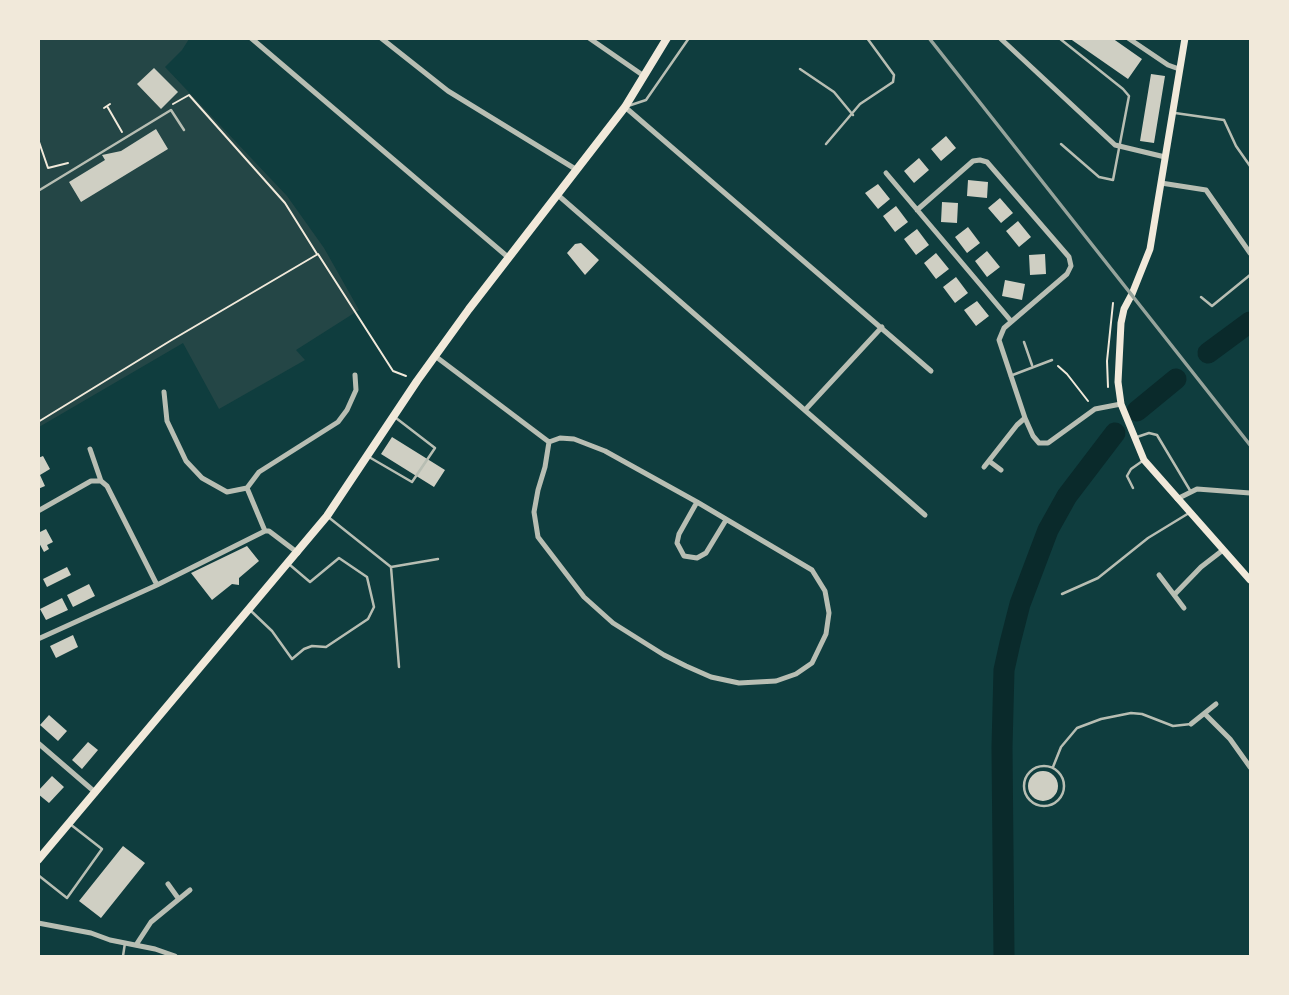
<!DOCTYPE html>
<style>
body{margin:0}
#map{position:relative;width:1289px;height:995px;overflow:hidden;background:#0f3d3e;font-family:Mulish,sans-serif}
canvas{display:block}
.frame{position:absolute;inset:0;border:40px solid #f1e9da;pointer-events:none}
</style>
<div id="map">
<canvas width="1289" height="995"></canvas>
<div class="frame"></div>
</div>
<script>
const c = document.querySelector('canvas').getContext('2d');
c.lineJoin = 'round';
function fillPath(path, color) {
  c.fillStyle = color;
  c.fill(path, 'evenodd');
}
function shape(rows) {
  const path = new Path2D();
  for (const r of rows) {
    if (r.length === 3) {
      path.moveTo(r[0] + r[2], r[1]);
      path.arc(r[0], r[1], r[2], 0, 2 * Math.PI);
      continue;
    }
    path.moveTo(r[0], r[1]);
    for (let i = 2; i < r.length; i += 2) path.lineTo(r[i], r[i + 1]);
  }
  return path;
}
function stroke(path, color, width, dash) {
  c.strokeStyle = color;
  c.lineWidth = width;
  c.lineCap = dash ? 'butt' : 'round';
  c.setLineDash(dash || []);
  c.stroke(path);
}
fillPath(shape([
 [38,39,189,39,182,50,165,67,287,196,324,248,359,310,296,350,305,360,219,409,183,343,39,427]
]), '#244646');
stroke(shape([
 [1208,353,1250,322],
 [1137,411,1176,379],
 [1004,956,1002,747,1004,670,1010,643,1020,604,1048,530,1067,496,1115,433]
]), '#0a2a2b', 21);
fillPath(shape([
 [1069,38,1112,38,1142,59,1128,79],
 [154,68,178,92,161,109,137,84],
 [1151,74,1165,76,1154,143,1140,141],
 [156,129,168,149,81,202,69,182,105,160,102,155,121,151],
 [946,136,956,148,941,161,931,149],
 [919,158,929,170,914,183,904,171],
 [968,180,988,182,987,198,967,196],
 [878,184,890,199,878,209,865,193],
 [1000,198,1013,213,1001,223,988,208],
 [942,202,958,203,957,223,941,222],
 [896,206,908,222,895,232,883,216],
 [1018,221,1031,237,1019,247,1006,231],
 [968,227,980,243,967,253,955,237],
 [917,229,929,245,916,255,904,239],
 [581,243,599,260,585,275,567,253,575,244],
 [987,251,1000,267,987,277,975,261],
 [936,253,949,269,936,279,924,263],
 [1045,254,1046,274,1030,275,1029,255],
 [956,277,968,293,955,303,943,287],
 [1005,280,1025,284,1022,300,1002,296],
 [977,301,989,316,976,326,964,310],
 [392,437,445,470,434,487,381,454],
 [43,456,50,469,40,475,45,486,38,489,38,458],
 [46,529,53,542,47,545,49,549,44,552,38,541,38,533],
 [247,546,259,561,239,578,239,585,232,584,212,600,191,573],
 [67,567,71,575,47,587,43,579],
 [89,584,95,596,73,607,67,595],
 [62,598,68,610,46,620,40,609],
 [73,635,78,647,56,658,50,646],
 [49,715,67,731,58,741,40,725],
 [88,742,98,750,82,769,72,760],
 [1043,786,15],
 [52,776,64,787,49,803,38,794,38,791],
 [123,846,145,863,101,918,79,901]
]), '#cfcfc3');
stroke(shape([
 [173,104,189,95,285,203,317,254],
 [107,106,122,132],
 [104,108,110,104],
 [38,139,48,168,68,163],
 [1058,366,1067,374,1088,401],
 [1108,387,1107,361,1113,303],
 [38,422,170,341,318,254,393,371,406,376]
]), '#f1e9da', 2);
stroke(shape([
 [1059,38,1123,89,1129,96,1113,180,1099,177,1061,144],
 [800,69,834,92,853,115],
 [628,106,646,100,689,38],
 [1175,113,1224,120,1236,146,1250,166],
 [826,144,860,104,893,82,894,75,867,38],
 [38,191,171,110,184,130],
 [1201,297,1212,306,1250,275],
 [1024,342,1032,365],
 [1010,376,1052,360],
 [1137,437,1149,433,1157,435,1191,492],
 [369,457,412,482,435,448,396,418],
 [1133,488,1127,476,1131,469,1141,462],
 [327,516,391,567,399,667],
 [391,567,438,559],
 [1062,594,1098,578,1148,538,1189,513],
 [250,610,272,631,292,659,304,649,312,646,326,647,368,619,374,607,367,577,339,558,310,582,290,565],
 [1044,786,20],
 [1053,767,1061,747,1077,728,1101,719,1131,713,1142,714,1173,726,1191,724],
 [38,875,67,898,102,849,70,824],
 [123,956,125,943]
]), '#b8beb3', 2.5);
stroke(shape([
 [251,38,509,258],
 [381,38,448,91,577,170],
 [589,38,644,76],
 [1000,38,1115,145,1165,157],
 [1128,38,1168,65,1179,69],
 [625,107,931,371],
 [886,173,1011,321],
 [1161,183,1206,190,1250,253],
 [559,196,925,515],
 [917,210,973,161,980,160,987,162,1069,257,1071,266,1067,274,1004,328,999,340,1025,418,1033,436,1039,443,1048,443,1095,409,1121,404],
 [435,356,549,442,560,438,574,439,605,451,697,502,812,570,825,591,829,613,826,634,812,663,796,674,776,681,739,683,711,677,686,666,664,655,613,623,584,597,538,537,534,512,538,490,545,467,549,442],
 [164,392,167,421,186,461,202,478,227,492,247,488],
 [806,409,882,327],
 [90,449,101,481],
 [989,461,1001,470],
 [984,467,1017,425,1025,418],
 [1177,499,1197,489,1250,493],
 [697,502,679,534,677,543,684,556,697,558,706,553,726,520],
 [38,511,91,481,101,481,107,486,157,585],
 [265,531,247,488,259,472,338,422,347,410,356,390,355,375],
 [1159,575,1184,608],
 [1174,595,1201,567,1223,550],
 [38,639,157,585,265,531,269,531,298,553],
 [1205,714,1230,739,1250,767],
 [1191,724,1216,704],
 [38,743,96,793],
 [168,884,178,898],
 [38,923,91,933,110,940,155,949,175,956],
 [136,945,151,922,190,890]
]), '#b8beb3', 5);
stroke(shape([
 [1185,38,1150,249,1132,294,1124,309,1121,323,1118,382,1121,404,1144,460,1250,580]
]), '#f1e9da', 7);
stroke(shape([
 [38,860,327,516,417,381,469,309,625,107,667,38]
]), '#f1e9da', 8);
stroke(shape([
 [929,38,1250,445]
]), '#97a49c', 3.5);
</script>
